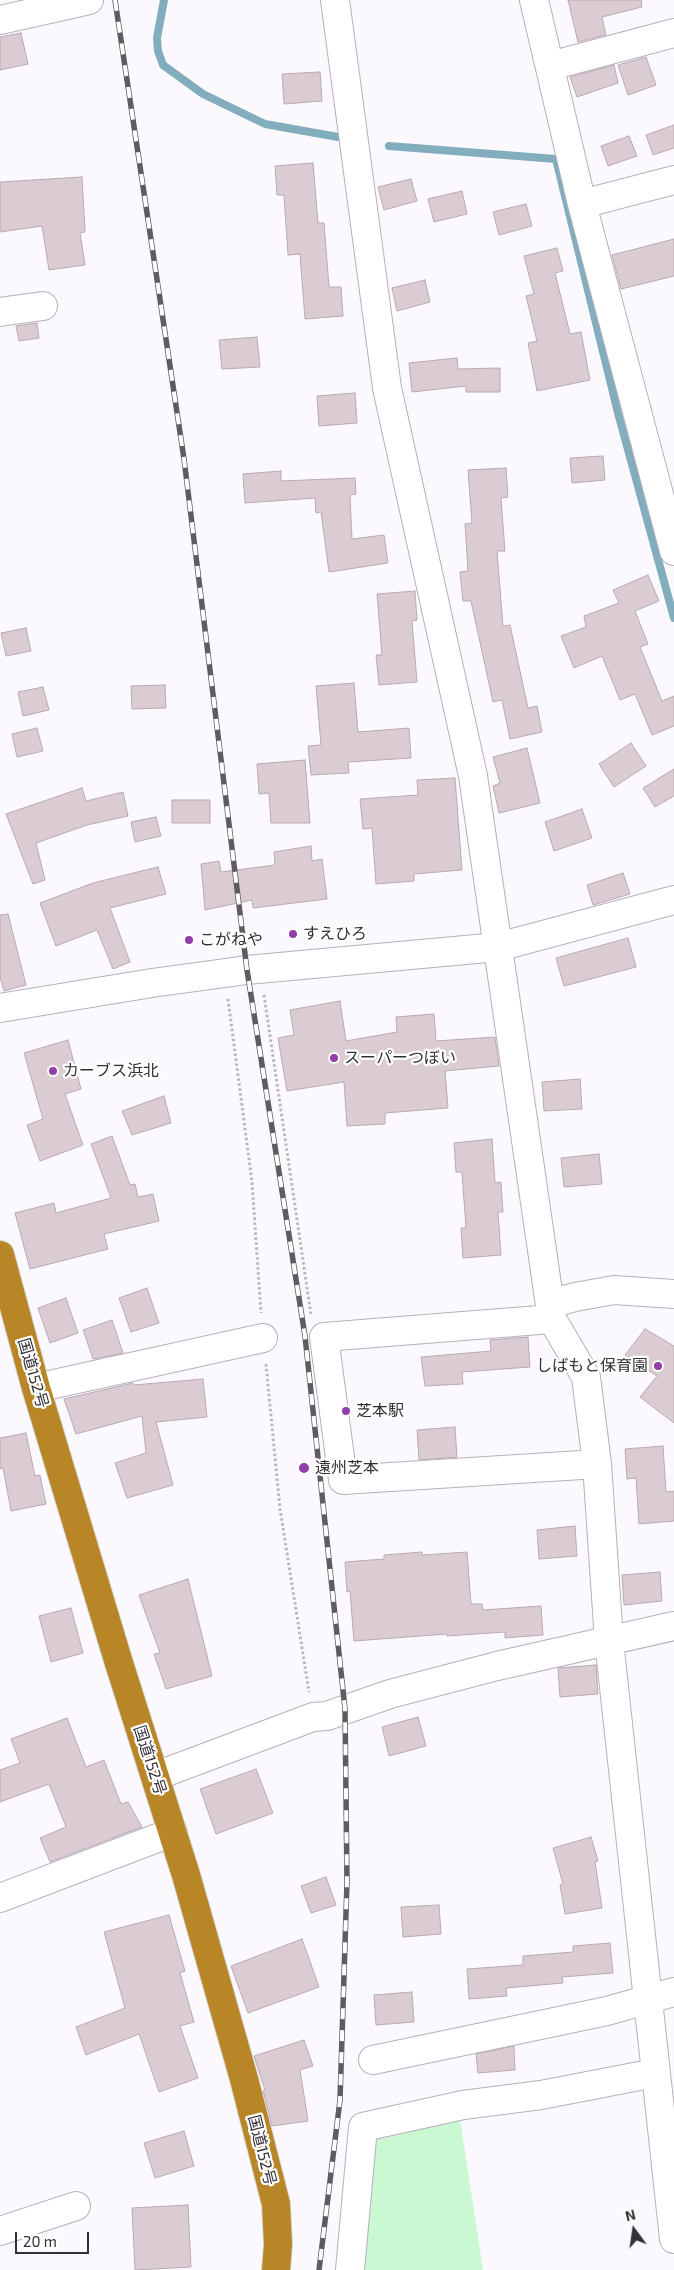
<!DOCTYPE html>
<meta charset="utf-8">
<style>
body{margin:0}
#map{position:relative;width:674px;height:2270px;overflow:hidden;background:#fbf9fe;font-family:"Exo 2",sans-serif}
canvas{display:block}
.north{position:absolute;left:609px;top:2205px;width:50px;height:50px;-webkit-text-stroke:4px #fff;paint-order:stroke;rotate:346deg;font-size:14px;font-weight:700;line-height:20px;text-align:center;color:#333036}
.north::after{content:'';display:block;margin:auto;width:18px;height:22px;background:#333036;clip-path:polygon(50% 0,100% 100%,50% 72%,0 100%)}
.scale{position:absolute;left:15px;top:2232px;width:74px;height:22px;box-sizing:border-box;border:2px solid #333036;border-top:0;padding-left:6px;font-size:15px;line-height:18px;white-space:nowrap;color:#333036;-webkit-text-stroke:4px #fff;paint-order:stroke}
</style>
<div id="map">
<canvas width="674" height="2270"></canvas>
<div class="north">N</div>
<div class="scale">20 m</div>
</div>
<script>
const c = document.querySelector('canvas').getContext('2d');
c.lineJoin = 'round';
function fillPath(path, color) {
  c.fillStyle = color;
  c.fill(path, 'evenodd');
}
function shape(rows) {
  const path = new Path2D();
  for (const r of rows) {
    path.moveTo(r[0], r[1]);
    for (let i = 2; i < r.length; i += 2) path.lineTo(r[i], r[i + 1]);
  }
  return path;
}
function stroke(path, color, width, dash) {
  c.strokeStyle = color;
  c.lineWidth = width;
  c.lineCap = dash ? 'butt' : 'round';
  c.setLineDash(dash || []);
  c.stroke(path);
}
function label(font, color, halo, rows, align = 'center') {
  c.font = font + ' "Exo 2","Noto Sans JP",sans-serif';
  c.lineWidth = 4.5;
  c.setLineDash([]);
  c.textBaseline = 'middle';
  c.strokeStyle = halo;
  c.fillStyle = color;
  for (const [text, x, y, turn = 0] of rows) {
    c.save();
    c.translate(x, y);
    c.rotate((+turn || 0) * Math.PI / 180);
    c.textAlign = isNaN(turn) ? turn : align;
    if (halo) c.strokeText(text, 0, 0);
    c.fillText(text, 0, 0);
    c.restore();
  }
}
fillPath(shape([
 [459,2112,483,2270,345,2270,369,2130]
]), '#c9f8d2');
stroke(shape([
 [164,0,157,38,158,51,163,65,203,94,265,124,338,137],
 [389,146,556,159,618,413,674,618]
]), '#81adbc', 8);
const building = shape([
 [568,0,641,0,642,7,602,17,606,35,578,42,568,0],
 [21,33,28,64,0,70,0,37,21,33],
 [646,57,656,85,628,95,618,65,646,57],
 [614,65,618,83,577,97,570,77,614,65],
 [320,72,322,101,284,104,282,74,320,72],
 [674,125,674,148,653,155,646,135,674,125],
 [629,136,637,156,608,166,601,146,629,136],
 [313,163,318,223,324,223,329,287,341,287,343,316,305,319,300,254,288,255,284,195,277,195,275,166,313,163],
 [82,177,85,232,80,233,85,265,49,270,42,226,0,232,0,182,82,177],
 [411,179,417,201,384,210,378,187,411,179],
 [462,191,467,214,434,222,428,199,462,191],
 [526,204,532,226,499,235,493,212,526,204],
 [674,239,674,276,621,289,612,255,674,239],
 [557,248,563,271,555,273,570,334,581,332,590,380,537,391,528,343,537,341,526,296,534,294,524,256,557,248],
 [425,280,430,302,397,311,392,288,425,280],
 [37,323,39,338,19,341,16,326,37,323],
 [257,337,260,367,222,369,219,340,257,337],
 [457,358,458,369,500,368,500,392,466,392,466,386,412,392,409,363,457,358],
 [355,393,357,423,319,426,317,396,355,393],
 [603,456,605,480,572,483,570,458,603,456],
 [506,468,508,497,501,498,505,551,497,551,503,626,510,625,528,708,537,706,542,732,510,739,502,700,493,702,471,601,463,601,460,572,468,571,465,524,472,523,468,470,506,468],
 [281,471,281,481,355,478,356,494,350,495,352,539,384,535,388,563,329,572,321,512,316,513,315,498,245,503,243,474,281,471],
 [648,575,659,601,635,611,648,644,640,647,662,701,674,696,674,726,652,735,635,694,620,700,602,656,574,668,561,636,586,627,584,616,619,603,613,590,648,575],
 [415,591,417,620,412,621,417,682,379,685,376,655,382,655,377,594,415,591],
 [26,628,31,651,6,656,1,633,26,628],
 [354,683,358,732,409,728,411,758,348,762,349,773,311,775,308,746,321,745,316,686,354,683],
 [165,685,166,708,132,709,131,686,165,685],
 [43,687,49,710,23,716,18,692,43,687],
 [37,728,43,751,17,757,12,734,37,728],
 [631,743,646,766,614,787,599,764,631,743],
 [527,748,540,803,499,813,493,786,500,783,493,757,527,748],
 [305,760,310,823,271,823,269,793,259,794,257,764,305,760],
 [674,769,674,796,655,807,643,788,674,769],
 [455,778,462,870,414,874,414,881,376,884,372,828,363,829,360,799,418,795,417,780,455,778],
 [82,788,86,801,123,792,128,816,87,825,36,843,45,880,33,884,6,814,82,788],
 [172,800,210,800,210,823,172,823,172,800],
 [582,809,592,838,554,851,545,822,582,809],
 [156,817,161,836,135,842,131,822,156,817],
 [311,846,312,861,322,859,327,899,253,908,252,900,205,910,201,864,219,861,221,872,275,865,274,852,311,846],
 [158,867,166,894,110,908,130,962,113,969,97,930,56,946,40,903,93,883,158,867],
 [623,873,630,894,593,905,587,885,623,873],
 [8,914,26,985,4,991,0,977,0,915,8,914],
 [628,938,636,967,564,986,556,958,628,938],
 [340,1001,346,1041,397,1032,396,1017,434,1014,436,1041,495,1037,499,1066,445,1071,448,1108,385,1113,385,1124,347,1126,344,1082,287,1091,278,1038,294,1035,290,1010,340,1001],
 [68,1040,81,1089,65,1094,83,1145,40,1161,27,1125,43,1119,24,1053,68,1040],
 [580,1079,582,1109,544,1111,542,1082,580,1079],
 [164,1096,171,1123,132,1135,122,1111,164,1096],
 [112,1136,130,1185,135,1184,138,1197,153,1194,159,1221,104,1234,108,1249,30,1269,15,1213,54,1203,56,1213,111,1198,91,1144,112,1136],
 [492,1139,495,1183,501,1182,503,1212,498,1212,501,1255,463,1258,461,1228,466,1228,462,1172,456,1172,454,1143,492,1139],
 [599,1154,602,1184,564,1187,561,1158,599,1154],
 [147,1288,159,1323,131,1332,119,1298,147,1288],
 [66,1298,78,1333,50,1343,38,1308,66,1298],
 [112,1320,123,1353,93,1359,83,1330,112,1320],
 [645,1329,674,1346,674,1423,640,1397,657,1376,625,1355,645,1329],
 [528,1337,530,1367,462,1372,463,1384,425,1386,421,1357,491,1351,490,1340,528,1337],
 [203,1379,207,1417,156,1422,173,1485,127,1498,115,1463,146,1453,142,1416,76,1434,64,1399,133,1383,134,1385,203,1379],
 [455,1427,457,1457,419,1460,417,1430,455,1427],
 [26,1433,35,1476,40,1475,46,1504,11,1511,3,1468,0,1469,0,1438,26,1433],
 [663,1446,666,1492,674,1491,674,1521,639,1524,636,1478,627,1479,625,1449,663,1446],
 [575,1526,577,1556,539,1559,537,1530,575,1526],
 [422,1552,422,1555,467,1552,471,1604,482,1604,483,1610,541,1606,543,1635,505,1638,505,1632,447,1636,447,1634,354,1641,350,1591,347,1592,345,1562,384,1559,384,1555,422,1552],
 [660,1572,662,1601,624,1605,622,1575,660,1572],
 [188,1579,212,1676,166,1689,154,1654,160,1653,139,1595,188,1579],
 [71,1608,83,1653,51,1662,39,1616,71,1608],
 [596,1665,598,1694,560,1697,558,1668,596,1665],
 [418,1717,426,1746,389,1756,382,1727,418,1717],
 [67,1718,86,1767,104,1760,121,1804,128,1802,142,1827,50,1862,40,1838,66,1827,49,1784,0,1802,0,1770,20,1763,11,1739,67,1718],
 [256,1769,273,1813,216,1834,200,1789,256,1769],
 [591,1837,598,1861,595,1862,602,1908,565,1914,560,1885,563,1884,553,1848,591,1837],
 [326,1877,336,1905,311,1913,301,1886,326,1877],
 [439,1905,441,1934,403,1937,401,1907,439,1905],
 [169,1915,185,1971,180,1973,194,2022,180,2026,198,2078,159,2092,139,2034,86,2055,76,2027,125,2008,104,1932,169,1915],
 [302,1939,319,1987,248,2013,231,1966,302,1939],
 [610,1943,613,1973,562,1977,563,1983,506,1988,507,1996,469,1999,467,1969,523,1965,523,1956,573,1952,573,1946,610,1943],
 [412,1992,414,2022,376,2025,374,1995,412,1992],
 [304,2040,313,2066,300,2070,308,2121,272,2126,263,2091,265,2090,254,2056,304,2040],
 [514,2046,515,2070,478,2073,476,2054,514,2046],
 [184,2131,194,2166,155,2178,144,2143,184,2131],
 [188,2205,191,2267,135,2270,132,2208,188,2205]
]);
fillPath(building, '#dbccd4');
stroke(building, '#b9aab2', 1);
const minor = shape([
 [335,0,387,388,473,776,552,1319,586,1377,597,1464,609,1641,674,2239],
 [534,0,582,204,674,551],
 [0,20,89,0],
 [550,66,674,33],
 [582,204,674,180],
 [0,312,43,306],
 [0,1008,152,983,247,970,498,947,674,900],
 [550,1304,575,1297,614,1290,674,1294],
 [552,1319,324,1337,343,1480,597,1464],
 [36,1388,263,1338],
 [156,1776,313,1717,327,1716,390,1694,497,1666,674,1626],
 [0,1898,173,1832],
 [373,2060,607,2011,674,1992],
 [0,2231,76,2206],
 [350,2270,363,2127,463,2105,541,2095,655,2073]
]);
const highway = shape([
 [0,1255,36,1388,118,1660,186,1875,244,2079,276,2204,278,2245,276,2270]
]);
stroke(minor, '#b6afbd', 30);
stroke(highway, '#d6d6d7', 30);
stroke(shape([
 [264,995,311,1315],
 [228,999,252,1182,261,1313],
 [266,1364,280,1509,309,1692]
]), '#b9b7bc', 3, [2.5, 2.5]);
stroke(minor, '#fff', 28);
stroke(highway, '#b88626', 28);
const rail = shape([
 [115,0,184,459,247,970,305,1336,345,1709,347,1882,340,2100,319,2270]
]);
stroke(rail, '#5e5b61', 5.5);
stroke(rail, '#fff', 4, [11]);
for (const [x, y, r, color] of [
 [293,934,5,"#933dab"],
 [189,940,5,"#933dab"],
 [334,1058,5,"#933dab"],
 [53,1071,5,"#933dab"],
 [658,1366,5,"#933dab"],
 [346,1411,5,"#933dab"],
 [304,1468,6,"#933dab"]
]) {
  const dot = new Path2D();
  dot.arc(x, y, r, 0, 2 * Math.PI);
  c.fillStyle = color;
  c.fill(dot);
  stroke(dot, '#fff', 2);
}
label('16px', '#333036', '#fff', [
 ["すえひろ",303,934],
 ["こがねや",199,940],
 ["スーパーつぼい",344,1058],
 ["カーブス浜北",63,1071],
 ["しばもと保育園",648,1366,"right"],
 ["芝本駅",356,1411],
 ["遠州芝本",315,1468]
], 'left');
label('16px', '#333036', '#fff', [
 ["国道152号",33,1373,74],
 ["国道152号",150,1760,72],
 ["国道152号",262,2150,76]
]);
</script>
